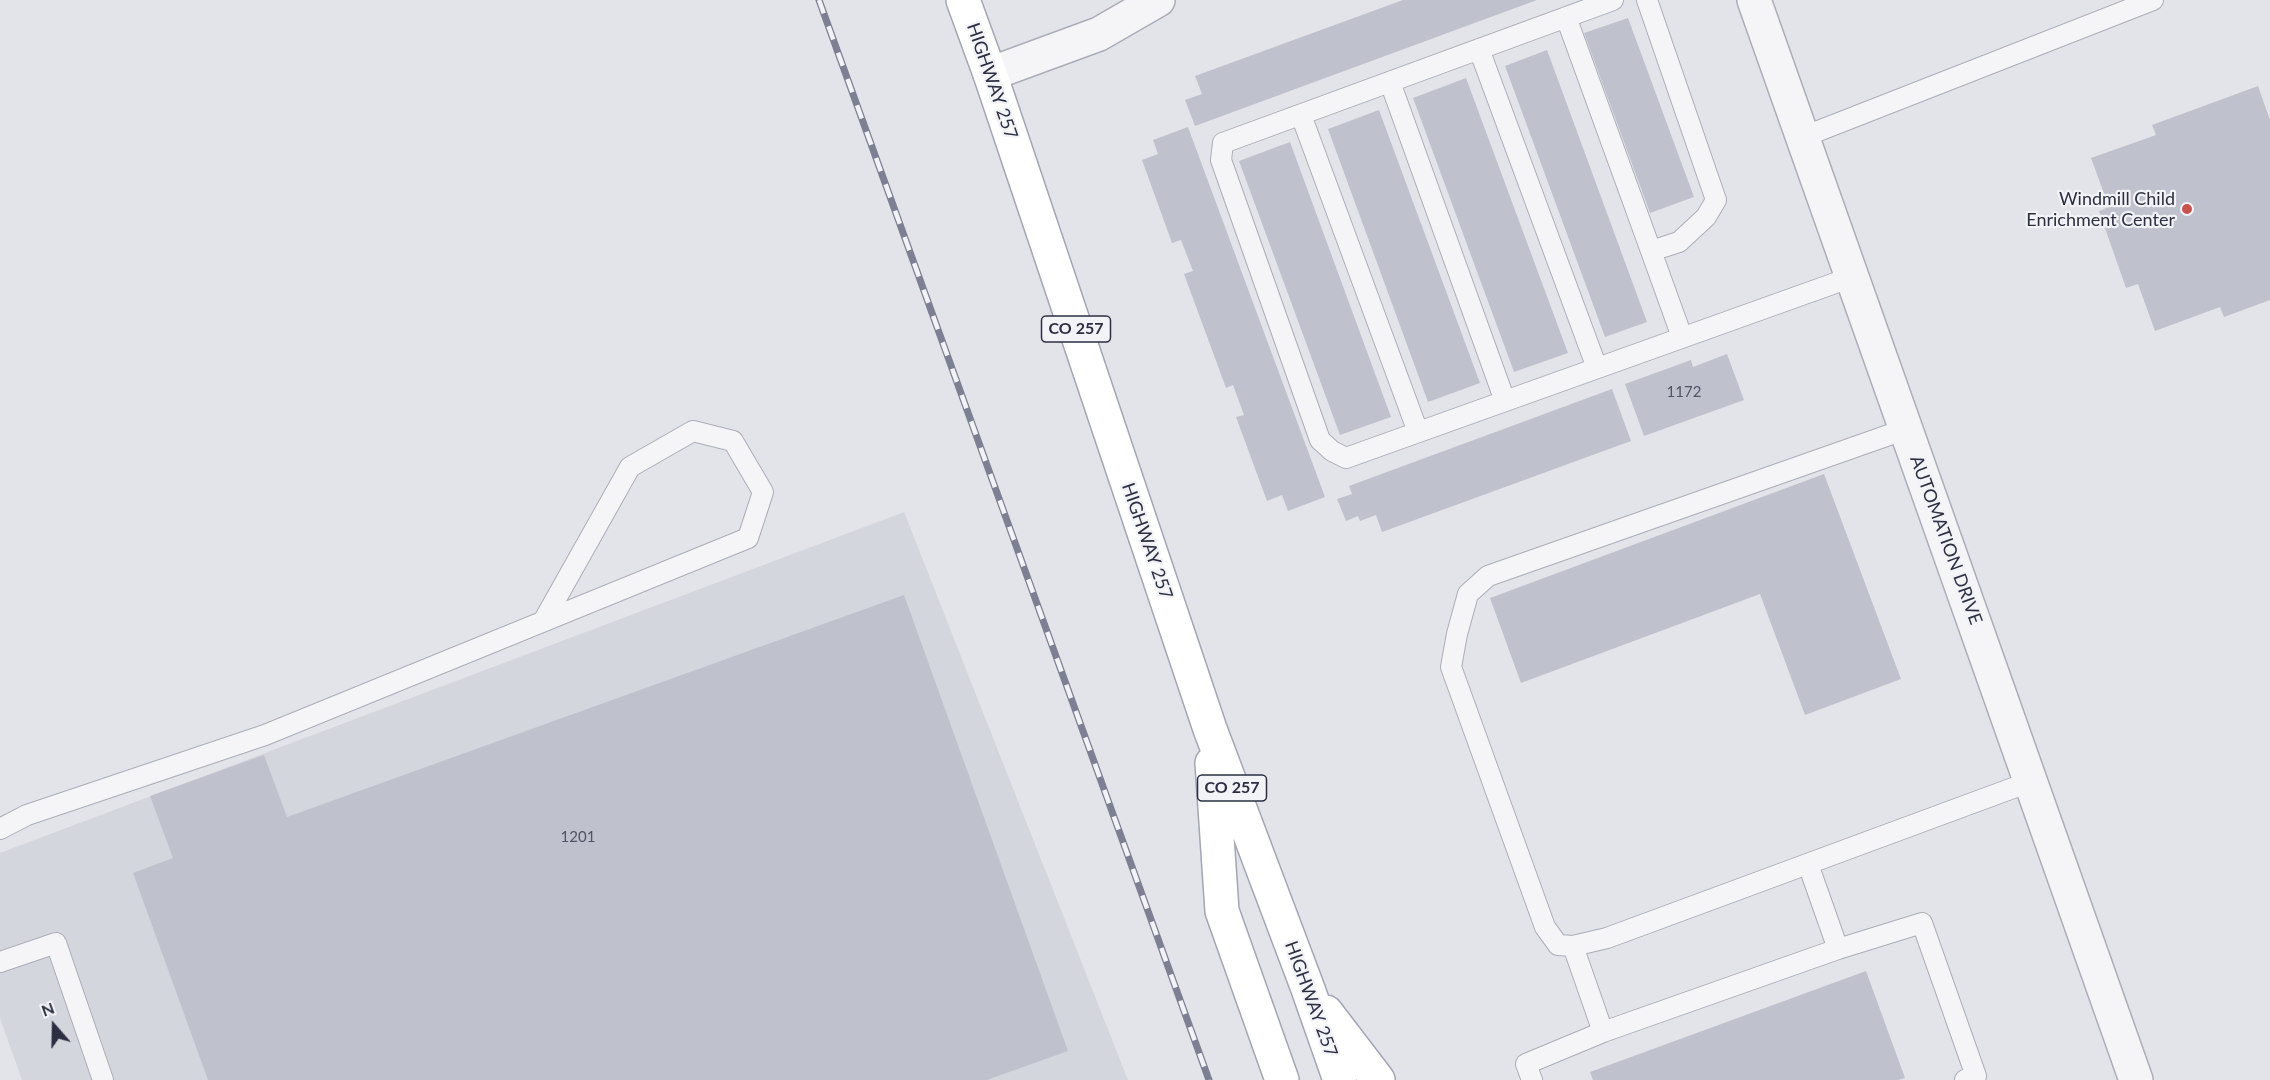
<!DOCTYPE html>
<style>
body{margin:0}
#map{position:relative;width:2270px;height:1080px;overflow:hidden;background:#e2e4ea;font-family:Lato,sans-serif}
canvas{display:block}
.north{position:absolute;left:24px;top:996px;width:60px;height:60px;-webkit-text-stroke:4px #f2f3f7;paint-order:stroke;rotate:340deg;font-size:16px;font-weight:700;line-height:24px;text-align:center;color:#2b2f41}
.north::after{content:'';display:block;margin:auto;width:21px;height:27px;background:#2b2f41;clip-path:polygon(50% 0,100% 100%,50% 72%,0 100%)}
</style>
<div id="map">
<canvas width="2270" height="1080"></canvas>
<div class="north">N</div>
</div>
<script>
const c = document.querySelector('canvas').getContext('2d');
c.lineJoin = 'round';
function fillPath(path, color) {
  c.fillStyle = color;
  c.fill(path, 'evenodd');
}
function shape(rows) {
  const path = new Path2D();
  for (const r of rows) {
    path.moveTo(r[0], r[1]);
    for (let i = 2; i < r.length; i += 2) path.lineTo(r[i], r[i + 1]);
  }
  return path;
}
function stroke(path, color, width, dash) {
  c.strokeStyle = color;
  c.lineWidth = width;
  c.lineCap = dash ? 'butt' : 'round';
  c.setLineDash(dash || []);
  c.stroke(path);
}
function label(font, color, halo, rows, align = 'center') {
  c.font = font + ' Lato,sans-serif';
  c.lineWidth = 4.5;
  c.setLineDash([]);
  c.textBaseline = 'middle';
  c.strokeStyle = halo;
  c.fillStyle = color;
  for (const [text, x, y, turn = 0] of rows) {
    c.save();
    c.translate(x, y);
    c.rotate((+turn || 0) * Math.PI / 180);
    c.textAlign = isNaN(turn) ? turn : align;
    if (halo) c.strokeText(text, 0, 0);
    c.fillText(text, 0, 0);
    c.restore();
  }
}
fillPath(shape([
 [904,512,1128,1080,22,1080,0,1018,0,853]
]), '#d4d6de');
fillPath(shape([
 [1403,0,1537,0,1195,126,1185,100,1202,94,1195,76],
 [1628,18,1694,197,1650,213,1584,33],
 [1547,50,1647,322,1605,337,1505,66],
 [1466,78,1568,353,1514,372,1413,98],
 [2258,86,2270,120,2270,300,2224,317,2220,307,2155,331,2138,284,2126,288,2099,211,2109,207,2091,158,2156,135,2152,125],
 [1379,110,1480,383,1428,402,1328,129],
 [1188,127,1325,497,1288,511,1282,495,1267,501,1236,417,1244,415,1233,385,1226,388,1184,274,1193,271,1181,240,1172,243,1142,160,1158,154,1153,140],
 [1290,142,1391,417,1340,435,1239,161],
 [1727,354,1744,400,1644,436,1625,384,1691,360,1693,367],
 [1612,389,1631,441,1382,532,1376,515,1360,521,1358,516,1346,521,1337,499,1352,494,1349,486],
 [1824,474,1901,679,1805,715,1760,594,1521,683,1490,598],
 [904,595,1068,1051,987,1080,208,1080,133,873,173,858,150,796,264,755,287,817],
 [1866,971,1905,1078,1898,1080,1593,1080,1590,1072]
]), '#bfc2cc');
const service = shape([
 [1613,0,1223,143,1221,160,1320,440,1332,451,1346,458,1852,277],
 [1647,0,1716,200,1706,217,1679,242,1651,251,1682,337],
 [1566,17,1651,251],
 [1479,49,1597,368],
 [1390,82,1505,401],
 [1301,115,1418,432],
 [1803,137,2153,0],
 [1906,429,1488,576,1468,594,1457,634,1451,667,1545,927,1558,945,1573,946,1607,938,2032,781],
 [0,829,27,815,265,735,748,538,763,492,733,441,693,431,630,467,544,620],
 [1808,864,1838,949,1922,923,1976,1076,1965,1080],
 [0,962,56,943,103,1080],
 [1603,1032,1838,949],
 [1532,1080,1526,1064,1603,1032,1573,946]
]);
const minor = shape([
 [1754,0,2136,1080],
 [990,74,1099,34,1158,0]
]);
const primary = shape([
 [963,0,990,74,1210,729,1308,989,1340,1080],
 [1212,763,1222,911,1282,1080],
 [1326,1012,1378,1080]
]);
stroke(service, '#abaeb7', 22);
stroke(minor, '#abaeb7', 36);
stroke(primary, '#a2a6b5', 36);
stroke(service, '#f5f5f8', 20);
stroke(minor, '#f5f5f8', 33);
stroke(primary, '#fff', 33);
const rail = shape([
 [819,0,1209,1080]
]);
stroke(rail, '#7c8092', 7);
stroke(rail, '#f2f3f7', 4.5, [14]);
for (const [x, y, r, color] of [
 [2187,209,6,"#c7534f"]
]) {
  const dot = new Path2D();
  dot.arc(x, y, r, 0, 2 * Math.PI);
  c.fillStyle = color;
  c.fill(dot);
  stroke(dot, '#f2f3f7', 2);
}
label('15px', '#505464', null, [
 ["1172",1684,392],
 ["1201",578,837]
]);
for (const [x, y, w] of [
 [1076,329,69],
 [1232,788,69]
]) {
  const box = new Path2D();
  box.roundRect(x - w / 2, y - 13, w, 26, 4.5);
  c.fillStyle = '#f2f3f7';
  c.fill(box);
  stroke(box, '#2b2f41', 1.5);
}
label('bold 16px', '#2b2f41', null, [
 ["CO 257",1076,329],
 ["CO 257",1232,788]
]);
label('18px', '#2b2f41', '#f2f3f7', [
 ["HIGHWAY 257",992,81,71],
 ["AUTOMATION DRIVE",1946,540,70],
 ["HIGHWAY 257",1147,541,71],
 ["HIGHWAY 257",1311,999,70]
]);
label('18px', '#2b2f41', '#f2f3f7', [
 ["Windmill Child",2175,199],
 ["Enrichment Center",2175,220]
], 'right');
</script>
